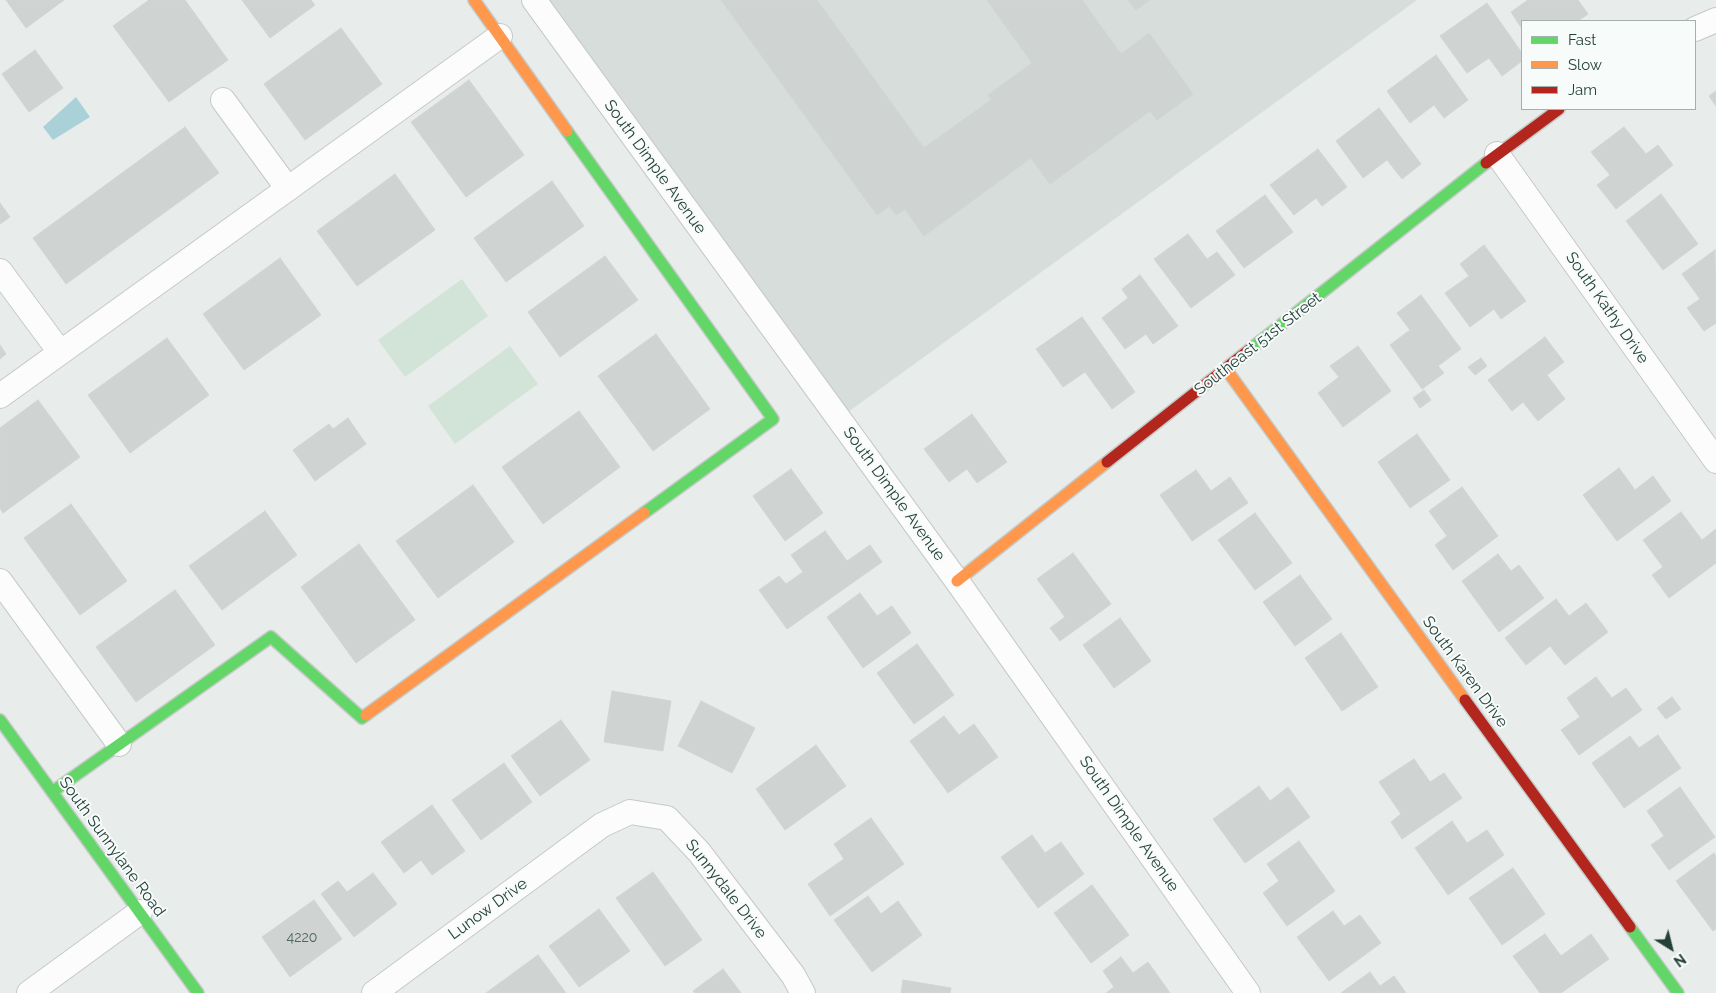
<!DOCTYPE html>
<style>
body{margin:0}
#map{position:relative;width:1716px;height:993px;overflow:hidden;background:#e8ecea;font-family:Raleway,sans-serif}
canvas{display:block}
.legend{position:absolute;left:1521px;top:20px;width:175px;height:90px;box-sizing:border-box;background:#f7fbf9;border:1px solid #a3b0ad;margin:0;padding:6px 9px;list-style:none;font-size:15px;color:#25403a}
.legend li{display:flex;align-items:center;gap:10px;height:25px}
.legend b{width:25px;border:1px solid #a3b0ad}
.north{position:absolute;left:1646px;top:923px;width:50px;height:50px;-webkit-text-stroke:4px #f7fbf9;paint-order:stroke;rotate:144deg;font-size:14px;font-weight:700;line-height:20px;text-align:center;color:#25403a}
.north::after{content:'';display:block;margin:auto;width:18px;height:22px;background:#25403a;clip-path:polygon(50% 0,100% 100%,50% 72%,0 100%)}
</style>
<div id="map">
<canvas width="1716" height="993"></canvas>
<ul class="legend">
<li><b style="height:6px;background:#63d668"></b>Fast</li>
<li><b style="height:6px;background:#ff974d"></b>Slow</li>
<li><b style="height:6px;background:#b3261e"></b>Jam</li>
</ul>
<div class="north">N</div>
</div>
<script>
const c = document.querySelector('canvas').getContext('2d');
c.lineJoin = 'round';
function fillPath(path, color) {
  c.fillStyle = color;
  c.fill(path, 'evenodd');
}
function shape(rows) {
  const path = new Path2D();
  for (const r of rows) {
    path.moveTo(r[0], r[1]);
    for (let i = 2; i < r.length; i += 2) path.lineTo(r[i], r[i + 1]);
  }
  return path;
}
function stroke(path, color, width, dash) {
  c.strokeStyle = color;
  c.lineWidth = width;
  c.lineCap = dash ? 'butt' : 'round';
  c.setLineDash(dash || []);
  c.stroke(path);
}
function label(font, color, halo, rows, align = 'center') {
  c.font = font + ' Raleway,sans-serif';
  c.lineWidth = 4;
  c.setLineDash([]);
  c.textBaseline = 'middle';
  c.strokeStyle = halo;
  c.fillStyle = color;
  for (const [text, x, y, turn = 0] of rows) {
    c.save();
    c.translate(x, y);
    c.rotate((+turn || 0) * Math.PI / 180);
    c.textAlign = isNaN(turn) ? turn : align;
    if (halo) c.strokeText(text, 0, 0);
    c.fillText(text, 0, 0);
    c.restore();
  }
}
fillPath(shape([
 [549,0,1417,0,848,412]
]), '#d6ddda');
fillPath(shape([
 [462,279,488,316,405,377,378,340],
 [510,346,538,384,455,444,428,406]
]), '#d2e4d8');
fillPath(shape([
 [76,97,90,117,53,140,43,127]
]), '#abd1d8');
const building = shape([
 [6,0,64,0,26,28,6,0],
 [149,0,185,0,228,60,169,102,113,26,149,0],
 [242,0,311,0,315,5,270,38,242,0],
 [721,0,817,0,924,148,991,100,988,95,1032,63,987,0,1082,0,1121,54,1149,33,1193,94,1157,120,1150,111,1050,184,1031,158,924,236,905,209,896,215,889,206,877,215,721,0],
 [1128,0,1150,0,1136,10,1128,0],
 [1528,0,1578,0,1588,14,1578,21,1522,21,1522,29,1511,12,1528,0],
 [1487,3,1522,53,1522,61,1502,76,1489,58,1467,73,1440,36,1487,3],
 [341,28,382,84,305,140,264,84,341,28],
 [35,50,63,88,29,112,2,74,35,50],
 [1436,55,1468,100,1444,118,1434,105,1410,123,1387,91,1436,55],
 [469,80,524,155,466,197,411,122,469,80],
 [1716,91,1716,106,1709,96,1716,91],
 [1379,108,1421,164,1402,179,1387,160,1363,178,1336,141,1379,108],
 [185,127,219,173,66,284,33,238,185,127],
 [1624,127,1646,154,1658,145,1673,165,1616,209,1597,185,1610,175,1591,152,1624,127],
 [1318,149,1347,187,1322,206,1316,198,1294,215,1270,185,1318,149],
 [395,174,435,230,357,286,317,231,395,174],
 [552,181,584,226,506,282,474,238,552,181],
 [1661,194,1698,244,1663,270,1626,221,1661,194],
 [1265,195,1293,232,1244,268,1216,231,1265,195],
 [0,203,10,217,0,224,0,203],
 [1188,234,1207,259,1217,252,1235,275,1191,308,1154,259,1188,234],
 [1484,245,1526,301,1501,319,1494,309,1470,327,1445,293,1469,276,1460,264,1484,245],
 [1715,250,1716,323,1704,331,1687,308,1700,299,1682,274,1715,250],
 [605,256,638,300,560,357,528,312,605,256],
 [280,258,321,315,244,370,203,314,280,258],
 [1140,275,1178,326,1153,344,1146,334,1125,349,1102,318,1128,298,1122,289,1140,275],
 [1421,295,1461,349,1438,366,1444,373,1422,389,1390,345,1410,330,1397,313,1421,295],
 [1082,317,1135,392,1112,409,1085,372,1063,387,1036,349,1082,317],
 [656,334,710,409,653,451,598,376,656,334],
 [1545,337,1564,362,1547,375,1565,399,1538,421,1523,402,1512,411,1488,380,1545,337],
 [167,338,209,395,130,453,88,395,167,338],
 [0,345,6,354,0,359,0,345],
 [1358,346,1391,391,1343,427,1318,393,1339,377,1330,366,1358,346],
 [1481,358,1487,366,1475,375,1468,367,1481,358],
 [1424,390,1431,400,1420,408,1413,398,1424,390],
 [38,400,80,457,3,513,0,508,0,428,38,400],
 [579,411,620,467,543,524,502,467,579,411],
 [972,414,1007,462,977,483,967,469,949,482,924,449,972,414],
 [348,418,366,444,315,481,293,450,329,424,333,429,348,418],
 [1417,434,1450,480,1410,508,1378,462,1417,434],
 [1619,468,1635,490,1653,476,1671,501,1617,541,1583,495,1619,468],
 [791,469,823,513,785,541,753,496,791,469],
 [1196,470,1211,491,1230,477,1248,503,1192,541,1160,495,1196,470],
 [473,485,514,542,438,598,396,541,473,485],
 [1462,487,1498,536,1453,570,1435,545,1447,536,1429,511,1462,487],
 [71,504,127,581,80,615,24,538,71,504],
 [265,511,297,555,222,610,189,566,265,511],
 [1681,512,1702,540,1716,529,1716,563,1669,598,1652,575,1663,567,1643,540,1681,512],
 [1255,513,1292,563,1255,590,1218,540,1255,513],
 [825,531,847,561,870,545,882,562,787,629,759,590,779,576,786,584,803,572,791,555,825,531],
 [359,544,415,620,356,663,301,587,359,544],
 [1073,553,1111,604,1060,641,1050,628,1065,617,1037,579,1073,553],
 [1498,554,1511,571,1519,565,1544,598,1499,632,1462,581,1498,554],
 [1300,575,1332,619,1295,646,1263,602,1300,575],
 [175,590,215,645,136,702,96,647,175,590],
 [860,593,877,616,892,606,911,633,863,668,827,617,860,593],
 [1556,599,1569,616,1586,603,1608,632,1565,665,1550,646,1526,665,1505,638,1556,599],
 [1120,618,1151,661,1114,688,1083,645,1120,618],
 [1341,633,1378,687,1342,711,1305,658,1341,633],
 [917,644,954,695,914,724,877,673,917,644],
 [1596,677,1612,698,1626,688,1642,710,1579,755,1561,730,1580,717,1567,698,1596,677],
 [612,691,671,701,663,751,604,742,612,691],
 [1672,697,1681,709,1666,719,1657,708,1672,697],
 [701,701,755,728,732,773,678,746,701,701],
 [944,716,959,735,974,724,998,757,948,793,910,741,944,716],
 [561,720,590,760,540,796,511,756,561,720],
 [1658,735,1681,768,1624,808,1592,763,1630,736,1639,748,1658,735],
 [816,745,846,786,785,830,756,789,816,745],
 [1414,759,1430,782,1444,773,1462,798,1402,839,1391,822,1401,814,1379,782,1414,759],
 [504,763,532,802,481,840,452,800,504,763],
 [1259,786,1270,801,1288,787,1310,817,1245,863,1213,819,1259,786],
 [1680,787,1715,837,1669,870,1651,845,1664,836,1647,811,1680,787],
 [432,805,465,851,432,875,421,860,404,873,381,842,432,805],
 [871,818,904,864,830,916,808,884,844,859,834,844,871,818],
 [1452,821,1467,843,1487,830,1504,855,1448,895,1415,848,1452,821],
 [1032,835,1045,853,1061,842,1084,874,1038,908,1001,857,1032,835],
 [1299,841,1335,891,1287,926,1263,893,1279,881,1267,864,1299,841],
 [1714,853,1716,856,1716,929,1713,931,1676,881,1714,853],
 [1513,868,1545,914,1502,945,1469,898,1513,868],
 [653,872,702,940,665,966,616,898,653,872],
 [373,873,397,904,354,937,321,894,338,881,347,892,373,873],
 [1092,885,1129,935,1091,963,1054,913,1092,885],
 [868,896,881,914,898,901,922,935,872,972,834,920,868,896],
 [314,900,342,939,290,977,262,937,314,900],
 [599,909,630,951,579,987,549,946,599,909],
 [1333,911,1344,926,1360,915,1381,943,1329,981,1297,937,1333,911],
 [1545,934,1561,956,1591,934,1609,959,1561,993,1540,993,1513,956,1545,934],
 [538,955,566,993,486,993,538,955],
 [1121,957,1133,973,1148,962,1170,993,1106,993,1114,987,1103,971,1121,957],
 [723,969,741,993,695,993,693,991,723,969],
 [1370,972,1380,986,1394,976,1406,993,1341,993,1370,972],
 [903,980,951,988,950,993,901,993,903,980]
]);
fillPath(building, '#cfd3d2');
stroke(building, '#d1d5d3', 1);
const street = shape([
 [534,0,957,581,1248,993],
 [1695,29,1716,20],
 [223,100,288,189],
 [1497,154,1716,461],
 [0,271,60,352],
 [0,396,500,36],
 [0,581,119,744],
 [29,993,140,912],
 [374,993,602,825,630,812,667,818,699,852,793,975,803,993]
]);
const fast = shape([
 [567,131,773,419,644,513],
 [1249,350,1486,163],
 [0,720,198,993],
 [52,792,271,637,362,718,366,715],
 [1630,927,1678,993]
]);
const slow = shape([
 [474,0,567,131],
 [1226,369,1465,700],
 [957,581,1107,462],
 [366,715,644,513]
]);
const jam = shape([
 [1486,163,1559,109],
 [1107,462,1249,350],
 [1465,700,1630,927]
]);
stroke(street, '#c5c9c7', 26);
stroke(fast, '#c4cac8', 14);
stroke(slow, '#c4cac8', 14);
stroke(jam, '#c4cac8', 14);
stroke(street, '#fcfcfc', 24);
stroke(fast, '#63d668', 11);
stroke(slow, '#ff974d', 11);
stroke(jam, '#b3261e', 11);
label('14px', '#506661', null, [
 ["4220",302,938]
]);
label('16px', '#25403a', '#f7fbf9', [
 ["South Dimple Avenue",655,167,54],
 ["South Kathy Drive",1607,308,55],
 ["Southeast 51st Street",1258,344,-38],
 ["South Dimple Avenue",894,494,54],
 ["South Karen Drive",1465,672,54],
 ["South Dimple Avenue",1129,824,55],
 ["South Sunnylane Road",112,847,54],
 ["Sunnydale Drive",726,889,52],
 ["Lunow Drive",488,909,-36]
]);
</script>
